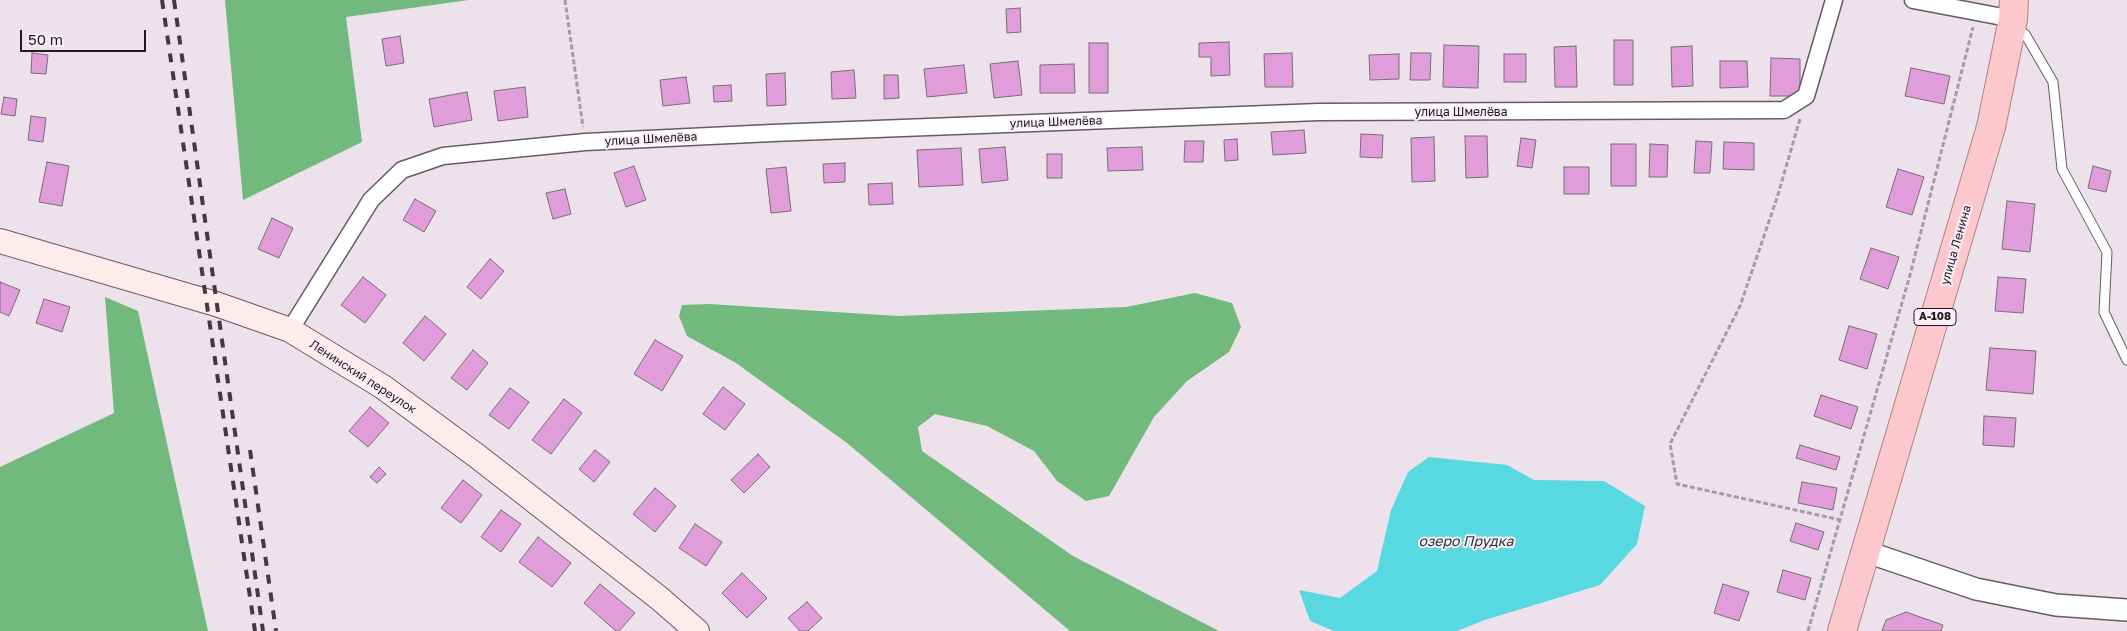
<!DOCTYPE html>
<meta charset="utf-8">
<style>
body{margin:0}
#map{position:relative;width:2127px;height:631px;overflow:hidden;background:#ede1ec;font-family:"Golos Text",sans-serif}
canvas{display:block}
.scale{position:absolute;left:20px;top:30px;width:126px;height:22px;box-sizing:border-box;border:2px solid #1e1a1e;border-top:0;padding-left:6px;font-size:15px;line-height:18px;white-space:nowrap;color:#1e1a1e;-webkit-text-stroke:4px #fbeef9;paint-order:stroke}
</style>
<div id="map">
<canvas width="2127" height="631"></canvas>
<div class="scale">50 m</div>
</div>
<script>
const c = document.querySelector('canvas').getContext('2d');
c.lineJoin = 'round';
function fillPath(path, color) {
  c.fillStyle = color;
  c.fill(path, 'evenodd');
}
function shape(rows) {
  const path = new Path2D();
  for (const r of rows) {
    path.moveTo(r[0], r[1]);
    for (let i = 2; i < r.length; i += 2) path.lineTo(r[i], r[i + 1]);
  }
  return path;
}
function stroke(path, color, width, dash) {
  c.strokeStyle = color;
  c.lineWidth = width;
  c.lineCap = dash ? 'butt' : 'round';
  c.setLineDash(dash || []);
  c.stroke(path);
}
function label(font, color, halo, rows, align = 'center') {
  c.font = font + ' "Golos Text",sans-serif';
  c.lineWidth = 4;
  c.setLineDash([]);
  c.textBaseline = 'middle';
  c.strokeStyle = halo;
  c.fillStyle = color;
  for (const [text, x, y, turn = 0] of rows) {
    c.save();
    c.translate(x, y);
    c.rotate((+turn || 0) * Math.PI / 180);
    c.textAlign = isNaN(turn) ? turn : align;
    if (halo) c.strokeText(text, 0, 0);
    c.fillText(text, 0, 0);
    c.restore();
  }
}
fillPath(shape([
 [225,0,469,0,346,17,362,142,243,200],
 [1195,293,1232,303,1241,327,1229,352,1187,381,1154,417,1109,496,1086,501,1057,481,1034,451,987,426,935,414,918,427,922,451,1073,556,1219,631,1070,631,847,443,736,363,687,336,679,316,682,305,709,304,898,316,1126,307],
 [105,297,138,311,208,631,0,631,0,467,114,413]
]), '#71b97d');
fillPath(shape([
 [1429,457,1507,465,1534,480,1604,481,1645,506,1637,544,1600,585,1485,620,1457,631,1334,631,1310,621,1299,590,1340,598,1377,571,1391,510,1408,472]
]), '#58d9e1');
const building = shape([
 [1020,8,1021,32,1007,33,1006,9,1020,8],
 [400,36,404,63,386,66,382,39,400,36],
 [1614,40,1633,40,1633,85,1614,85,1614,40],
 [1229,42,1230,75,1211,76,1211,57,1199,57,1199,43,1229,42],
 [1089,43,1108,43,1108,93,1089,93,1089,43],
 [1444,45,1479,46,1478,88,1443,87,1444,45],
 [1576,46,1577,87,1555,87,1554,47,1576,46],
 [1692,46,1693,86,1672,87,1671,47,1692,46],
 [32,53,48,55,46,74,31,73,32,53],
 [1292,53,1293,87,1265,87,1264,54,1292,53],
 [1411,53,1431,53,1430,80,1410,80,1411,53],
 [1399,54,1399,79,1370,80,1369,55,1399,54],
 [1504,54,1526,54,1526,82,1504,82,1504,54],
 [1771,58,1800,59,1800,96,1770,96,1771,58],
 [1018,61,1022,95,994,98,990,64,1018,61],
 [1720,61,1747,61,1748,87,1720,88,1720,61],
 [1074,64,1075,93,1040,93,1040,65,1074,64],
 [964,65,967,93,927,97,924,69,964,65],
 [1911,68,1950,76,1944,104,1905,96,1911,68],
 [854,70,856,98,832,99,831,72,854,70],
 [785,73,786,105,767,106,766,74,785,73],
 [884,75,898,75,899,98,884,99,884,75],
 [686,77,690,103,663,106,660,80,686,77],
 [731,85,732,101,714,102,713,86,731,85],
 [525,87,528,117,498,121,494,91,525,87],
 [467,92,472,120,434,127,429,99,467,92],
 [4,97,17,99,15,116,1,114,4,97],
 [31,116,46,118,43,142,28,140,31,116],
 [1304,130,1306,153,1273,155,1271,132,1304,130],
 [1361,134,1383,135,1382,158,1360,157,1361,134],
 [1465,136,1487,136,1488,177,1466,178,1465,136],
 [1434,137,1435,181,1412,182,1411,138,1434,137],
 [1521,138,1536,140,1532,168,1517,166,1521,138],
 [1237,139,1238,160,1225,161,1224,140,1237,139],
 [1185,141,1204,141,1203,162,1184,162,1185,141],
 [1696,141,1712,142,1710,173,1694,173,1696,141],
 [1724,142,1754,143,1754,170,1723,169,1724,142],
 [1611,144,1636,144,1636,186,1611,186,1611,144],
 [1650,144,1668,145,1667,177,1649,177,1650,144],
 [1005,147,1008,180,982,183,979,149,1005,147],
 [1142,147,1143,170,1108,171,1107,148,1142,147],
 [961,148,963,185,919,187,917,150,961,148],
 [1047,154,1062,154,1062,178,1047,178,1047,154],
 [47,162,69,166,62,206,39,202,47,162],
 [845,163,845,182,824,183,823,164,845,163],
 [634,166,646,200,626,207,614,173,634,166],
 [2093,166,2111,171,2106,192,2088,188,2093,166],
 [786,167,791,211,771,213,766,169,786,167],
 [1564,167,1589,167,1589,194,1564,194,1564,167],
 [1898,169,1924,177,1912,215,1886,207,1898,169],
 [892,183,893,204,869,205,868,184,892,183],
 [565,189,571,214,553,219,546,193,565,189],
 [415,199,436,211,424,232,403,220,415,199],
 [2007,201,2035,204,2030,252,2002,249,2007,201],
 [272,218,293,228,279,258,258,249,272,218],
 [1871,248,1899,257,1888,289,1860,279,1871,248],
 [490,259,504,271,481,299,467,287,490,259],
 [363,277,386,295,365,323,341,305,363,277],
 [1998,277,2026,279,2023,313,1995,311,1998,277],
 [0,282,20,290,9,316,0,312,0,282],
 [44,299,70,307,62,332,36,323,44,299],
 [425,316,446,334,424,361,403,343,425,316],
 [1849,326,1877,334,1867,369,1839,360,1849,326],
 [655,340,683,356,662,391,634,374,655,340],
 [1990,348,2036,351,2033,394,1986,390,1990,348],
 [473,350,488,363,467,390,451,378,473,350],
 [723,387,745,404,725,430,703,414,723,387],
 [510,388,529,402,509,429,489,415,510,388],
 [1821,395,1858,407,1851,429,1814,416,1821,395],
 [564,399,582,413,551,454,532,440,564,399],
 [370,407,389,423,368,447,349,431,370,407],
 [1984,416,2016,418,2014,447,1983,445,1984,416],
 [1800,445,1840,457,1836,470,1796,458,1800,445],
 [595,450,610,462,594,482,579,469,595,450],
 [758,454,770,467,744,493,731,480,758,454],
 [379,467,386,474,377,483,370,477,379,467],
 [463,480,482,495,461,523,441,508,463,480],
 [1802,482,1837,488,1833,510,1798,503,1802,482],
 [655,488,676,506,655,532,633,514,655,488],
 [501,510,521,524,501,552,481,537,501,510],
 [1796,523,1824,532,1818,550,1790,541,1796,523],
 [695,524,722,542,706,566,679,548,695,524],
 [538,537,571,563,552,587,519,562,538,537],
 [1783,570,1811,578,1805,600,1777,592,1783,570],
 [742,573,767,598,747,618,722,593,742,573],
 [600,584,635,613,619,631,616,631,584,603,600,584],
 [1723,584,1749,592,1739,621,1714,613,1723,584],
 [807,602,822,618,808,631,800,631,788,618,807,602],
 [1906,612,1943,625,1941,631,1882,631,1886,620,1906,612]
]);
fillPath(building, '#e09dda');
stroke(building, '#786d76', 1);
const service = shape([
 [2025,34,2053,82,2062,169,2107,252,2104,312,2127,360]
]);
const minor = shape([
 [1913,0,2013,19],
 [290,330,371,200,402,170,443,156,585,142,772,133,1319,112,1784,110,1806,96,1834,0]
]);
const tertiary = shape([
 [1867,552,1976,589,2056,605,2127,610]
]);
const secondary = shape([
 [0,241,216,304,290,330,383,387,477,456,659,598,697,631]
]);
const trunk = shape([
 [1842,631,1991,127,2013,19,2014,0]
]);
stroke(service, '#665b65', 11);
stroke(minor, '#665b65', 19);
stroke(tertiary, '#665b65', 24);
stroke(secondary, '#665b65', 26);
stroke(trunk, '#ae8386', 30);
stroke(shape([
 [565,0,583,127],
 [1800,119,1777,198,1740,306,1670,444,1677,484,1841,520],
 [1808,631,1910,275,1973,27]
]), '#a59ba4', 3, [5, 2.5]);
stroke(service, '#fff', 9);
stroke(minor, '#fff', 16);
stroke(tertiary, '#fff', 21);
stroke(secondary, '#feebec', 24);
stroke(trunk, '#fcc8cb', 28);
stroke(shape([
 [162,0,255,631],
 [174,0,263,631],
 [250,450,276,631]
]), '#403b40', 4, [9, 9]);
for (const [x, y, w] of [
 [1935,317,42]
]) {
  const box = new Path2D();
  box.roundRect(x - w / 2, y - 8.5, w, 17, 4);
  c.fillStyle = '#fbeef9';
  c.fill(box);
  stroke(box, '#1e1a1e', 1);
}
label('bold 11px', '#1e1a1e', null, [
 ["А-108",1935,317]
]);
label('12px', '#1e1a1e', '#fbeef9', [
 ["улица Шмелёва",1461,112],
 ["улица Шмелёва",1056,122,-2],
 ["улица Шмелёва",651,139,-3],
 ["улица Ленина",1956,245,-74],
 ["Ленинский переулок",363,377,33]
]);
label('italic 14px', '#1c3234', '#fbeef9', [
 ["озеро Прудка",1466,542]
]);
</script>
